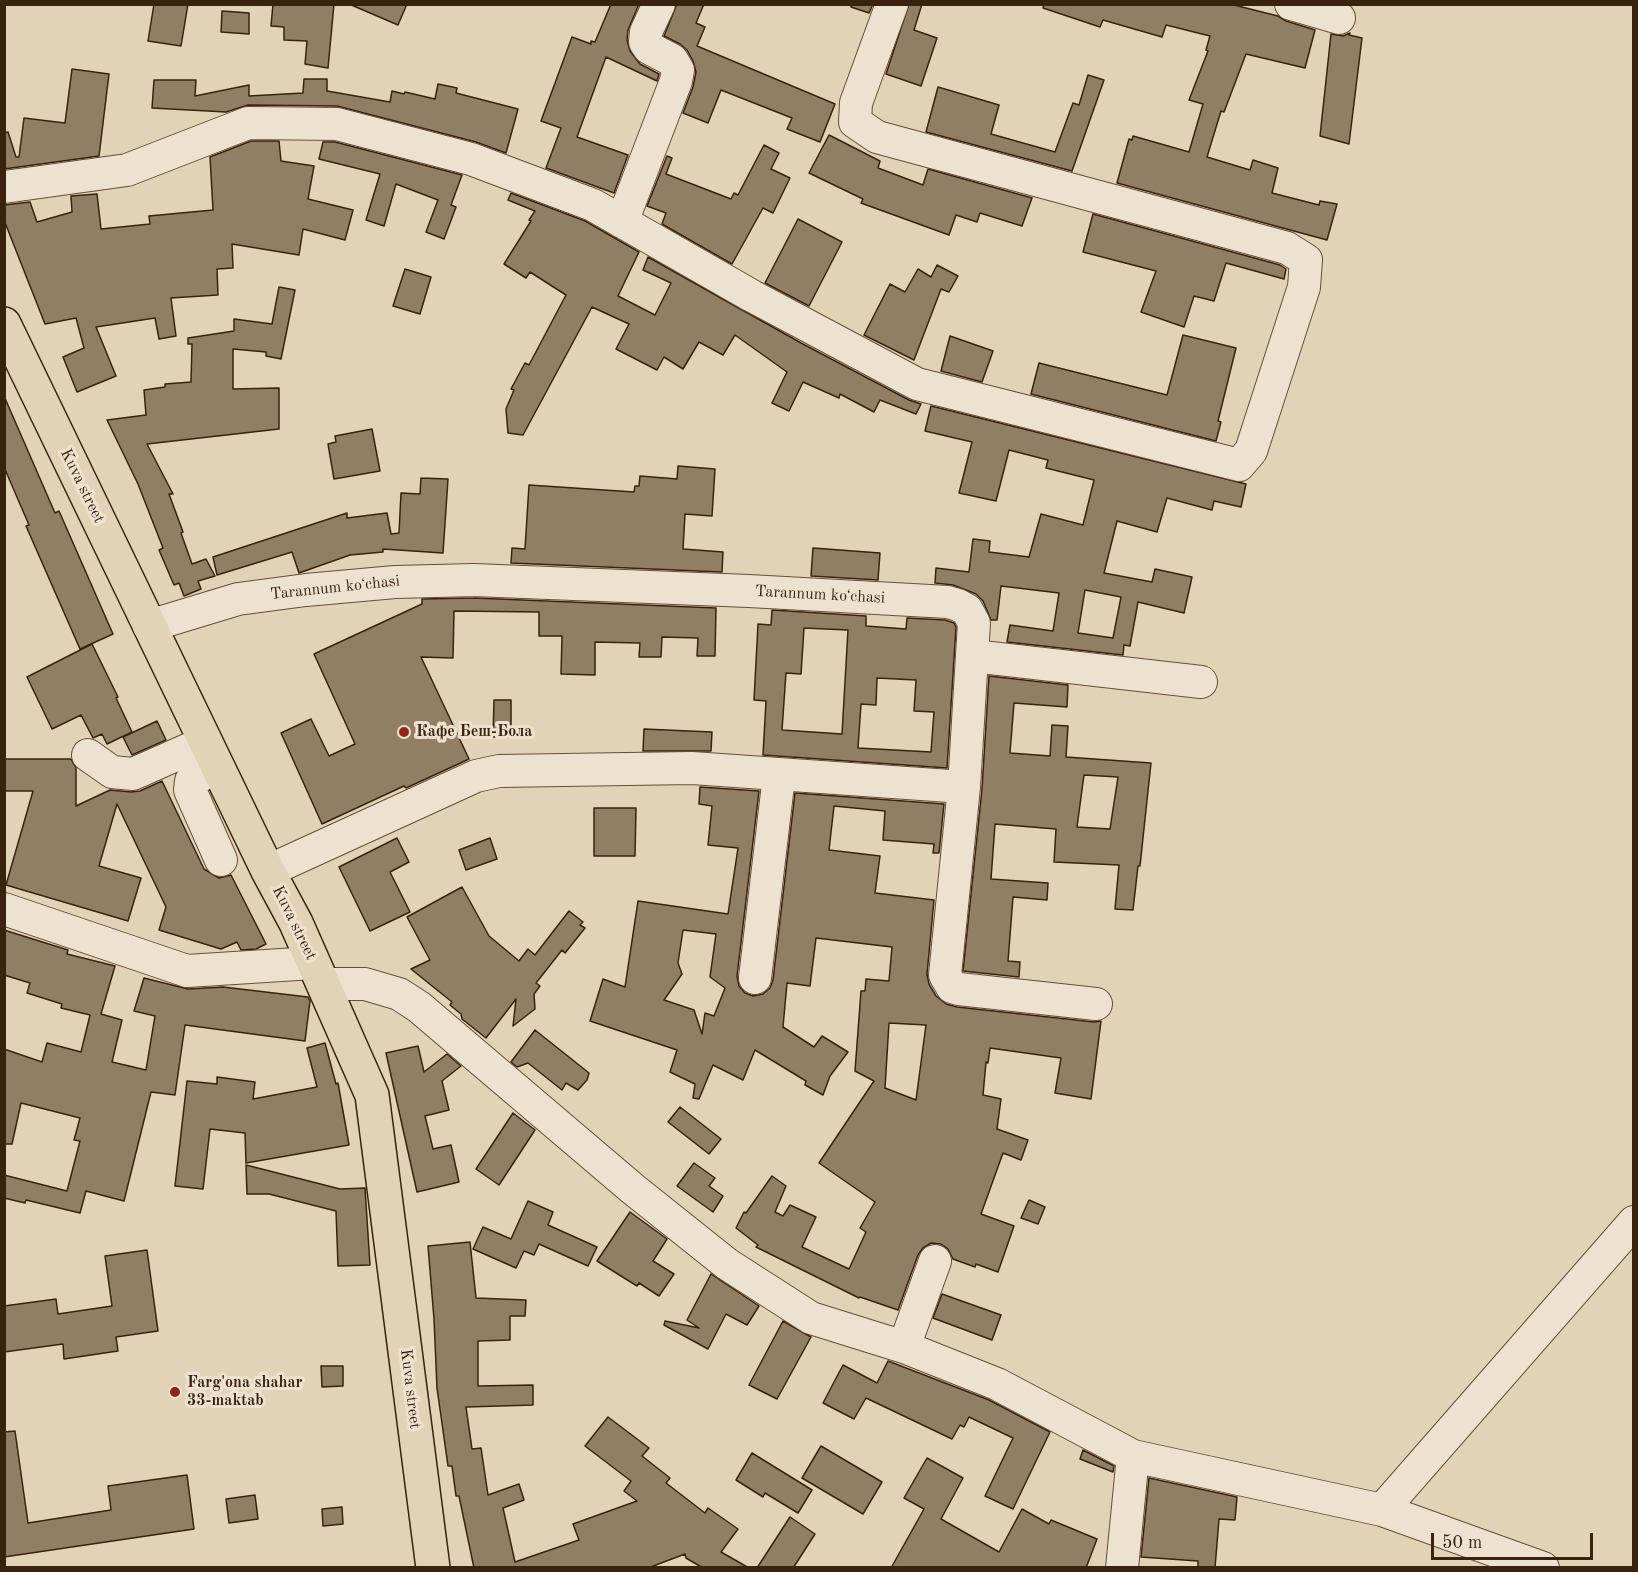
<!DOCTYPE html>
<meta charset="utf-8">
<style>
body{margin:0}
#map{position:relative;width:1638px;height:1572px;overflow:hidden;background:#e3d3b6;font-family:"Old Standard TT",serif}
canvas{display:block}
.frame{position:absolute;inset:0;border:6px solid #39230e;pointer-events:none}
.scale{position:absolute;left:1431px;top:1533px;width:162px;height:27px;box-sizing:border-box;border:3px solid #39230e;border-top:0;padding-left:8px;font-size:18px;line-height:21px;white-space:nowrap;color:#39230e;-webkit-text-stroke:4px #ede2d0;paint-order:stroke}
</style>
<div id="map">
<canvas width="1638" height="1572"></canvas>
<div class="frame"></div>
<div class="scale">50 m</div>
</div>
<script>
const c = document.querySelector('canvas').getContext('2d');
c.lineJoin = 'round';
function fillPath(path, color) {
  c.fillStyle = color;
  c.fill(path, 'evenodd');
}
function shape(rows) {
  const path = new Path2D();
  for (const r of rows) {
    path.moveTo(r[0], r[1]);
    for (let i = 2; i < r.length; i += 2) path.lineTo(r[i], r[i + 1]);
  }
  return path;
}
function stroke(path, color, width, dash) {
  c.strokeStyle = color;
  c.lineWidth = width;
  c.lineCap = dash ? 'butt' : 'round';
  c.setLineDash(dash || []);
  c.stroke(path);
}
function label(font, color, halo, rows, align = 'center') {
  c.font = font + ' "Old Standard TT",serif';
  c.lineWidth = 6;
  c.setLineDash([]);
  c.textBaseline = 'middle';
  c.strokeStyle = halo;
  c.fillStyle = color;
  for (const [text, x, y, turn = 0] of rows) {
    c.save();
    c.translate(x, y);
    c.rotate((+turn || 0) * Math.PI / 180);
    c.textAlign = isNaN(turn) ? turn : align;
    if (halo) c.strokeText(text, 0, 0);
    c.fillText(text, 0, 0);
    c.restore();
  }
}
const building = shape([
 [154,4,188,4,181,46,148,41,154,4],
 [273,4,334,4,328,68,305,64,307,41,284,40,284,27,271,26,273,4],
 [349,4,407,4,398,25,349,4],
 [611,4,639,4,628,30,627,40,630,51,640,64,659,74,657,81,606,57,577,137,628,155,614,193,546,168,561,128,541,121,572,37,591,44,591,41,595,42,611,4],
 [677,4,704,4,696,23,705,27,697,46,835,104,820,142,787,129,792,118,721,90,708,123,683,113,693,87,696,72,693,61,687,50,680,44,664,36,677,4],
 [851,4,873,4,869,13,851,7,851,4],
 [909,4,922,4,914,30,937,38,921,86,886,74,909,4],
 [1044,4,1230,4,1278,16,1286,21,1315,30,1305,68,1246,54,1224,112,1221,111,1207,157,1250,170,1253,160,1278,168,1272,193,1319,205,1320,201,1337,204,1327,240,1117,183,1129,139,1132,140,1133,136,1189,152,1203,104,1189,100,1208,51,1206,50,1210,36,1166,25,1162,37,1103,20,1100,27,1043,8,1044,4],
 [222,11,249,13,249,34,221,32,222,11],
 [1350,33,1349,35,1362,38,1349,144,1320,136,1331,34,1343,36,1350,33],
 [72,69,109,74,99,156,4,169,4,133,8,132,16,157,19,157,24,118,65,123,72,69],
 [1088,75,1104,80,1072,171,926,132,938,87,999,105,991,134,1055,152,1073,103,1079,105,1088,75],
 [304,79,327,79,327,91,390,102,392,91,404,94,405,92,435,99,438,84,457,88,456,93,518,109,506,153,476,142,337,106,248,105,226,112,152,108,154,80,196,80,195,96,249,85,249,96,303,93,304,79],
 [829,135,880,161,878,168,923,185,928,169,1032,198,1022,226,980,213,977,222,956,215,949,235,861,203,863,199,809,173,829,135],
 [251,141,279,141,281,161,314,166,308,199,353,210,345,240,303,229,299,255,232,244,233,268,217,269,218,295,171,298,176,336,159,339,155,318,96,327,116,376,77,392,63,357,84,348,76,318,45,324,4,220,4,205,30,202,37,222,72,212,71,196,97,194,101,229,150,224,149,216,213,210,210,157,251,141],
 [323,142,335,142,462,175,451,205,456,207,444,239,426,232,438,200,396,184,384,226,366,220,380,174,319,159,323,142],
 [764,145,779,153,771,169,790,178,773,213,763,208,732,264,662,224,666,213,647,206,667,156,672,158,666,174,731,199,734,193,738,195,764,145],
 [511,193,585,221,639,252,618,296,655,315,671,283,643,270,648,257,801,343,909,400,921,404,916,414,880,400,874,412,840,394,839,398,803,382,789,411,772,403,787,372,735,335,723,355,699,342,683,369,664,357,657,370,616,349,629,324,592,307,523,435,508,433,506,409,514,390,511,389,525,363,529,365,566,295,530,272,526,278,504,264,531,221,529,220,535,211,508,200,511,193],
 [1093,214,1280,265,1286,269,1284,279,1226,263,1214,301,1194,296,1184,327,1141,312,1156,271,1083,252,1093,214],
 [798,219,842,242,809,306,765,283,798,219],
 [937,265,958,276,949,292,941,289,914,360,864,335,890,284,905,292,918,269,931,277,937,265],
 [405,269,431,277,420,314,393,306,405,269],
 [279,287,295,290,281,359,266,356,266,352,233,349,233,389,279,388,279,429,147,444,173,494,169,494,183,532,181,533,192,564,206,559,215,576,198,581,201,589,184,596,179,583,174,585,159,550,163,548,138,484,107,420,146,415,144,390,165,387,165,384,191,382,192,344,188,344,188,338,234,331,234,319,272,324,279,287],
 [1183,335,1236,348,1218,421,1221,422,1216,441,1031,394,1039,363,1167,395,1183,335],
 [950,336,993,351,982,382,941,371,950,336],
 [4,396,55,513,59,511,113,634,80,649,26,526,29,525,4,467,4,396],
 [931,406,1246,484,1241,507,1214,501,1212,510,1167,498,1157,532,1117,521,1104,573,1152,582,1155,569,1192,577,1184,613,1138,602,1130,646,1124,645,1123,655,1007,642,1010,625,1053,631,1059,593,1001,586,997,620,991,620,983,601,976,594,953,585,935,583,936,568,969,572,973,539,990,541,989,552,1029,557,1041,514,1083,525,1094,480,1046,468,1048,460,1009,450,996,501,959,493,972,442,925,431,931,406],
 [1085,590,1121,597,1113,638,1078,633,1085,590],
 [372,429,380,471,334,479,328,444,336,442,335,436,372,429],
 [678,466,715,469,712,516,685,514,683,549,723,552,722,572,511,563,512,548,525,549,529,485,634,492,635,486,639,486,640,476,677,479,678,466],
 [421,478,448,479,443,553,383,549,383,552,350,555,299,573,292,552,217,575,213,557,347,513,347,518,387,513,391,534,399,533,401,493,420,494,421,478],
 [813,548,880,553,878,580,811,576,813,548],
 [474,598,716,608,715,656,697,656,698,638,662,637,661,657,639,657,640,643,595,642,595,675,561,674,562,636,539,636,539,612,454,611,453,658,421,657,469,759,406,788,404,786,322,824,281,733,311,719,329,756,355,744,314,654,422,604,422,599,474,598],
 [772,610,866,616,866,626,906,629,907,618,945,620,954,623,956,627,947,768,763,755,766,701,754,700,758,624,771,625,772,610],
 [804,628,848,630,842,734,782,730,786,673,801,674,804,628],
 [877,678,916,680,914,711,934,712,931,752,858,748,861,704,876,705,877,678],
 [92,644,118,697,116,698,132,732,107,744,102,734,93,738,81,715,52,729,27,677,92,644],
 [989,676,1068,685,1067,707,1014,703,1010,753,1050,756,1052,725,1068,726,1066,757,1151,763,1140,866,1138,866,1133,910,1115,909,1119,865,1054,862,1056,829,995,824,991,879,1048,883,1047,900,1013,897,1008,961,1020,962,1019,977,963,971,982,789,989,676],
 [1084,775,1118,777,1110,829,1077,827,1084,775],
 [494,700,511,700,511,737,493,737,494,700],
 [157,721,166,740,132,755,123,737,157,721],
 [644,729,712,732,711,751,643,751,644,729],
 [4,759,71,759,76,768,76,806,110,790,131,792,140,791,162,781,204,869,219,878,231,875,266,944,256,949,241,950,237,942,221,949,159,930,166,907,117,804,99,866,141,878,128,921,6,885,33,791,4,791,4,759],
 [700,787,759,791,737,976,739,986,745,993,753,996,763,994,770,988,773,980,795,793,944,804,939,853,933,853,934,844,883,840,885,811,834,806,829,850,880,856,875,893,934,900,927,974,929,984,936,996,946,1004,957,1007,1094,1022,1101,1021,1091,1099,1055,1093,1061,1058,990,1048,988,1063,986,1062,983,1095,1001,1099,997,1129,1028,1140,1021,1160,1003,1153,981,1214,1014,1226,998,1272,976,1264,975,1267,953,1259,948,1249,941,1244,931,1243,923,1248,918,1255,898,1310,860,1297,859,1298,756,1247,758,1245,736,1228,744,1212,746,1213,772,1176,786,1186,775,1212,783,1216,790,1205,816,1217,802,1247,849,1269,866,1232,860,1228,875,1202,819,1163,874,1081,855,1071,861,991,865,991,866,979,889,981,892,947,816,938,810,986,787,983,783,1027,814,1047,822,1036,848,1052,830,1076,823,1095,805,1085,806,1081,755,1050,743,1080,713,1065,699,1099,693,1098,695,1084,670,1072,677,1050,590,1021,603,979,625,987,638,901,728,914,738,848,708,845,712,806,699,804,700,787],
 [683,930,716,934,710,977,725,988,714,1016,705,1013,702,1034,694,1010,664,1000,682,974,678,963,683,930],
 [889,1023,926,1025,916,1100,885,1088,889,1023],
 [594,808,636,808,635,856,594,856,594,808],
 [397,838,409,862,390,872,410,912,370,931,339,867,397,838],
 [490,838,497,859,466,870,459,850,490,838],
 [462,887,489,936,519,961,528,949,535,955,569,911,583,922,580,925,585,928,565,953,562,950,536,983,540,986,534,994,535,1009,513,1026,516,999,486,1038,462,1019,461,1014,450,1005,452,1002,411,969,430,960,407,917,462,887],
 [4,930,68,950,67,954,115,966,101,1014,122,1020,112,1062,146,1070,155,1016,134,1011,144,978,188,989,223,987,308,997,310,1001,305,1041,185,1025,175,1095,151,1092,124,1201,86,1191,80,1213,26,1200,25,1203,4,1198,4,1175,67,1191,80,1141,74,1140,80,1118,21,1103,12,1144,4,1144,4,1049,42,1062,47,1043,81,1052,90,1015,61,1008,62,1004,27,993,30,983,4,975,4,930],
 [535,1030,589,1073,587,1080,578,1090,566,1083,562,1090,528,1063,517,1067,511,1062,535,1030],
 [325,1043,336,1084,338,1083,349,1145,246,1163,245,1133,210,1129,203,1189,175,1186,187,1081,217,1084,217,1077,255,1082,253,1099,317,1087,307,1048,325,1043],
 [418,1046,424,1072,447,1054,461,1066,442,1081,449,1110,425,1116,433,1149,451,1145,459,1182,417,1192,386,1053,418,1046],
 [680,1107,721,1139,709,1154,668,1122,680,1107],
 [513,1113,535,1130,499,1185,476,1169,513,1113],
 [694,1163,715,1178,709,1186,723,1196,713,1212,677,1186,694,1163],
 [246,1165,340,1189,365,1188,370,1265,338,1266,336,1211,269,1194,247,1194,246,1165],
 [1029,1200,1045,1207,1038,1224,1021,1218,1029,1200],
 [528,1201,553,1212,548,1225,597,1247,588,1266,539,1244,534,1255,524,1251,516,1268,473,1249,483,1227,511,1239,528,1201],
 [630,1212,667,1239,653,1261,674,1274,659,1296,639,1283,637,1286,597,1261,630,1212],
 [470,1242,476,1298,526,1300,525,1316,510,1316,510,1340,478,1341,478,1386,533,1385,533,1405,466,1407,472,1449,481,1448,488,1495,519,1484,524,1500,503,1508,515,1562,579,1540,573,1524,637,1501,624,1491,631,1481,585,1446,608,1417,649,1448,642,1456,670,1478,666,1483,705,1513,708,1508,738,1529,721,1552,749,1568,703,1568,686,1558,685,1554,648,1568,474,1568,459,1496,456,1496,452,1466,448,1466,437,1388,434,1319,428,1246,470,1242],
 [147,1250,158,1331,116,1337,118,1351,64,1359,63,1344,4,1352,4,1306,56,1299,58,1314,112,1306,105,1256,147,1250],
 [711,1274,759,1306,747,1325,726,1314,708,1349,664,1325,665,1321,699,1328,687,1320,711,1274],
 [942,1294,1001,1315,992,1340,933,1318,942,1294],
 [783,1321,811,1337,777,1399,749,1385,783,1321],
 [888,1361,989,1400,1050,1432,1013,1509,985,1496,1013,1438,969,1417,964,1427,960,1425,952,1439,866,1398,854,1419,823,1403,843,1365,877,1383,888,1361],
 [321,1366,343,1366,343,1386,322,1387,321,1366],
 [15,1431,28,1523,111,1510,108,1486,187,1475,194,1529,4,1557,4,1432,15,1431],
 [821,1446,882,1482,863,1514,802,1478,821,1446],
 [1083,1450,1114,1466,1113,1472,1080,1459,1083,1450],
 [752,1453,812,1490,798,1513,765,1493,763,1497,736,1480,752,1453],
 [927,1458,963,1478,941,1519,999,1552,1022,1509,1049,1524,1051,1520,1097,1539,1086,1568,891,1568,924,1509,904,1498,927,1458],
 [1149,1478,1237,1497,1235,1520,1219,1519,1215,1568,1198,1568,1198,1561,1141,1557,1149,1478],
 [255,1495,258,1519,229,1523,226,1499,255,1495],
 [342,1507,343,1524,323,1526,322,1509,342,1507],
 [790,1517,815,1534,797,1562,793,1568,757,1568,790,1517]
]);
fillPath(building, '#917f65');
stroke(building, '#39230e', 1.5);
const minor = shape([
 [1291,4,1339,18],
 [4,187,127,170,248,123,337,124,471,159,593,205,752,296,917,384,1239,465,1251,451,1304,287,1306,260,1287,248,877,137,855,122,856,103,892,4],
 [622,222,676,81,678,70,672,60,649,48,645,42,646,32,659,4],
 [149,626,238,599,306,590,395,582,474,580,749,591,948,602,958,605,967,610,974,623,964,787,945,975,952,987,959,989,1096,1004],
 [973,656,1201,682],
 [88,755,112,772,133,774,205,742],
 [217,767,191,781,190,790,221,860],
 [268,871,476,776,499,771,692,768,964,787],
 [4,909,187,971,313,963],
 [755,978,779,776],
 [323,984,365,984,399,994,419,1007,633,1189,727,1264,811,1318,904,1347,997,1384,1133,1456,1382,1510,1634,1222],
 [904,1347,935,1261],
 [1382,1510,1543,1568],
 [1122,1568,1133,1456]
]);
const major = shape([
 [4,324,268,871,296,923,372,1095,433,1568]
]);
stroke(minor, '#644f38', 34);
stroke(major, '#39230e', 36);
stroke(minor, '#ede2d0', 32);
stroke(major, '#e3d3b6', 33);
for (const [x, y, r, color] of [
 [404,732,6,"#8f2418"],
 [175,1392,6,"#8f2418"]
]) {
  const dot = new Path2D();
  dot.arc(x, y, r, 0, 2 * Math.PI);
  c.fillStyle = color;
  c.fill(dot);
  stroke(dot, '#ede2d0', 2);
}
label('16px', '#39230e', '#ede2d0', [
 ["Kuva street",82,486,64],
 ["Tarannum koʻchasi",335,588,-6],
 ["Tarannum koʻchasi",820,595,3],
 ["Kuva street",294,923,64],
 ["Kuva street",410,1389,83]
]);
label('bold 16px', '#39230e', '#ede2d0', [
 ["Кафе Беш-Бола",416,732],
 ["Farg'ona shahar",187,1383],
 ["33-maktab",187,1401]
], 'left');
</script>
